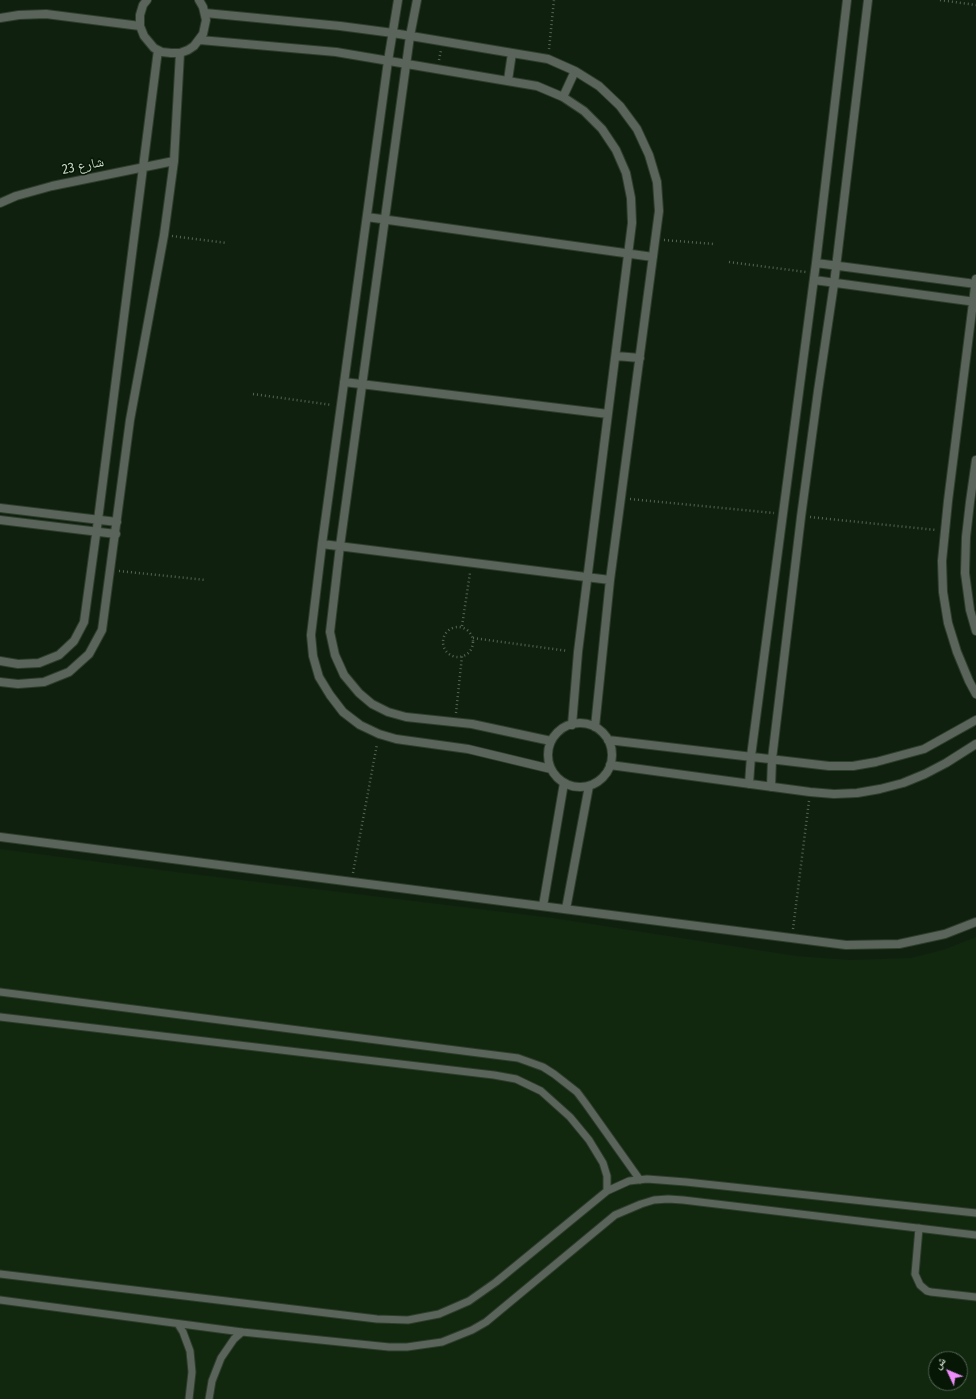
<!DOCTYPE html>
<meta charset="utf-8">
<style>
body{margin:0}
#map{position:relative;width:976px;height:1399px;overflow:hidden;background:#0f210e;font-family:"Fira Sans Condensed","Noto Naskh Arabic",sans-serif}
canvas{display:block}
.north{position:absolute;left:928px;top:1351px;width:40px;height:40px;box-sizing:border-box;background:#061805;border:1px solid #546453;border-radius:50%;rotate:314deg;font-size:11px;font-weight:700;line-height:16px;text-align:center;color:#cad6c9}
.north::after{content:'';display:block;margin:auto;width:14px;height:18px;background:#ed8cfa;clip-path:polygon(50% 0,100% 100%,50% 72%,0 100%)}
</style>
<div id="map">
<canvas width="976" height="1399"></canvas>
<div class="north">ش</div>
</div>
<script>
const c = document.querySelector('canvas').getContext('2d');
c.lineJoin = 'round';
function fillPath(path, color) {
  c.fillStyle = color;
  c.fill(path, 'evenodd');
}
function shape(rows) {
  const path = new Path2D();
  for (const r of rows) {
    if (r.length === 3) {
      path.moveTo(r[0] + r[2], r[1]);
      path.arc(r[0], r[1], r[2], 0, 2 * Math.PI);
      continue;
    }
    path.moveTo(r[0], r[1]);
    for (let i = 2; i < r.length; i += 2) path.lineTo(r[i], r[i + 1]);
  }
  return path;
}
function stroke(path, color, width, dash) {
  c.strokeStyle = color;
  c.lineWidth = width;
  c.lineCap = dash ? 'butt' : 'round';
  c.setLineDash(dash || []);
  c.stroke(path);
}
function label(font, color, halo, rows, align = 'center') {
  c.font = font + ' "Fira Sans Condensed","Noto Naskh Arabic",sans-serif';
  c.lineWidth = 3;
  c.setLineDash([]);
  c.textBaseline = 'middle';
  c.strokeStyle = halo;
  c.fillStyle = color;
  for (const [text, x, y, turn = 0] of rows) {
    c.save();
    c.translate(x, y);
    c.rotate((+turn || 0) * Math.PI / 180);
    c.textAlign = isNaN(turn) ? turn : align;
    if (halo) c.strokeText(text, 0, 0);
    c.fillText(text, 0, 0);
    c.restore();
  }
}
fillPath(shape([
 [0,849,176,872,553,918,796,956,850,960,911,958,946,949,976,937,976,1399,0,1399],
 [936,1359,960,1359,960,1383,936,1383]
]), '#11280f');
const service = shape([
 [0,992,518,1058,543,1067,554,1074,577,1092,586,1104,640,1180],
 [0,1017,494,1075,516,1079,541,1091,570,1117,589,1140,603,1163,607,1176,607,1191],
 [919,1228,915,1274,920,1285,927,1291,931,1292,976,1297],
 [0,1274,377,1319,408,1320,439,1314,469,1301,496,1282,607,1191,629,1181,647,1179,686,1182,976,1213],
 [0,1300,242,1332,389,1347,407,1347,442,1342,472,1330,486,1322,615,1215,641,1204,654,1200,668,1199,683,1200,976,1235],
 [178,1324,183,1332,190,1351,192,1372,189,1399],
 [209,1399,212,1381,221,1358,234,1339,242,1332]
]);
const minor = shape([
 [147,0,143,5,140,15,140,26,144,36,154,48,162,52,171,53,180,53,188,50,194,46,203,34,206,20,203,7,199,0],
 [398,0,388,61,322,544,311,635,313,656,319,677,330,695,343,712,360,725,379,734,396,739,468,749,551,769],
 [417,0,410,36,340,546,330,632,335,655,344,675,359,693,372,704,388,712,406,717,472,724,551,741],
 [205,13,340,26,393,33,548,59,575,71,599,86,620,106,637,129,649,155,657,182,659,211,610,580,595,727],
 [0,18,19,15,46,14,140,26],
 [200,40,336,52,537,86,563,97,584,111,602,129,616,150,626,173,631,198,632,223,578,652,572,725],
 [508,80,512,53],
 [563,97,575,71],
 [0,203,16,196,52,186,174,161],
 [367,217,653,257],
 [816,263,976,284],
 [976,279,948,501,942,561,943,592,948,623,957,652,969,681,976,694],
 [814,280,976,302],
 [616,356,640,358],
 [344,382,608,414],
 [976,460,970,502,966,537,965,573,970,610,976,631],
 [0,508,117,522],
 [0,520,116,534],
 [322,544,610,580],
 [0,661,18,664,39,663,59,655,74,641,84,622,98,520,158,50],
 [0,682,18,684,44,682,69,672,89,654,102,630,130,420,164,235,174,161,180,53],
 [580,755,32],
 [608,740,829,766,853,766,876,762,924,749,976,720],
 [610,765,810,792,834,794,857,793,880,789,903,783,925,774,946,763,976,744],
 [749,784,751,756,816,263,847,0],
 [771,787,772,759,801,517,818,391,834,284,868,0],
 [0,837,846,945,899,944,945,934,976,922],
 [543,906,564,783],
 [566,909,589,786]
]);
stroke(service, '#2d3e2c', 9);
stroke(minor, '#2d3e2c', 10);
stroke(shape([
 [940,0,976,5],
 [549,49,554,0],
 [439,60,441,50],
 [172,236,227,243],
 [664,240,714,244],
 [729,262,806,272],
 [253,394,332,405],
 [630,499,774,513],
 [810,517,936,530],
 [119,571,206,580],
 [462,626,470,573],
 [458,642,15],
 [473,638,568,651],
 [456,713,462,656],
 [353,873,377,744],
 [793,929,809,801]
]), '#556554', 2.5, [1, 3]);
stroke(service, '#5b645a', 7);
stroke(minor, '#5b645a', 8);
label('14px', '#cad6c9', '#061805', [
 ["شارع 23",83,166,-11]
]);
</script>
